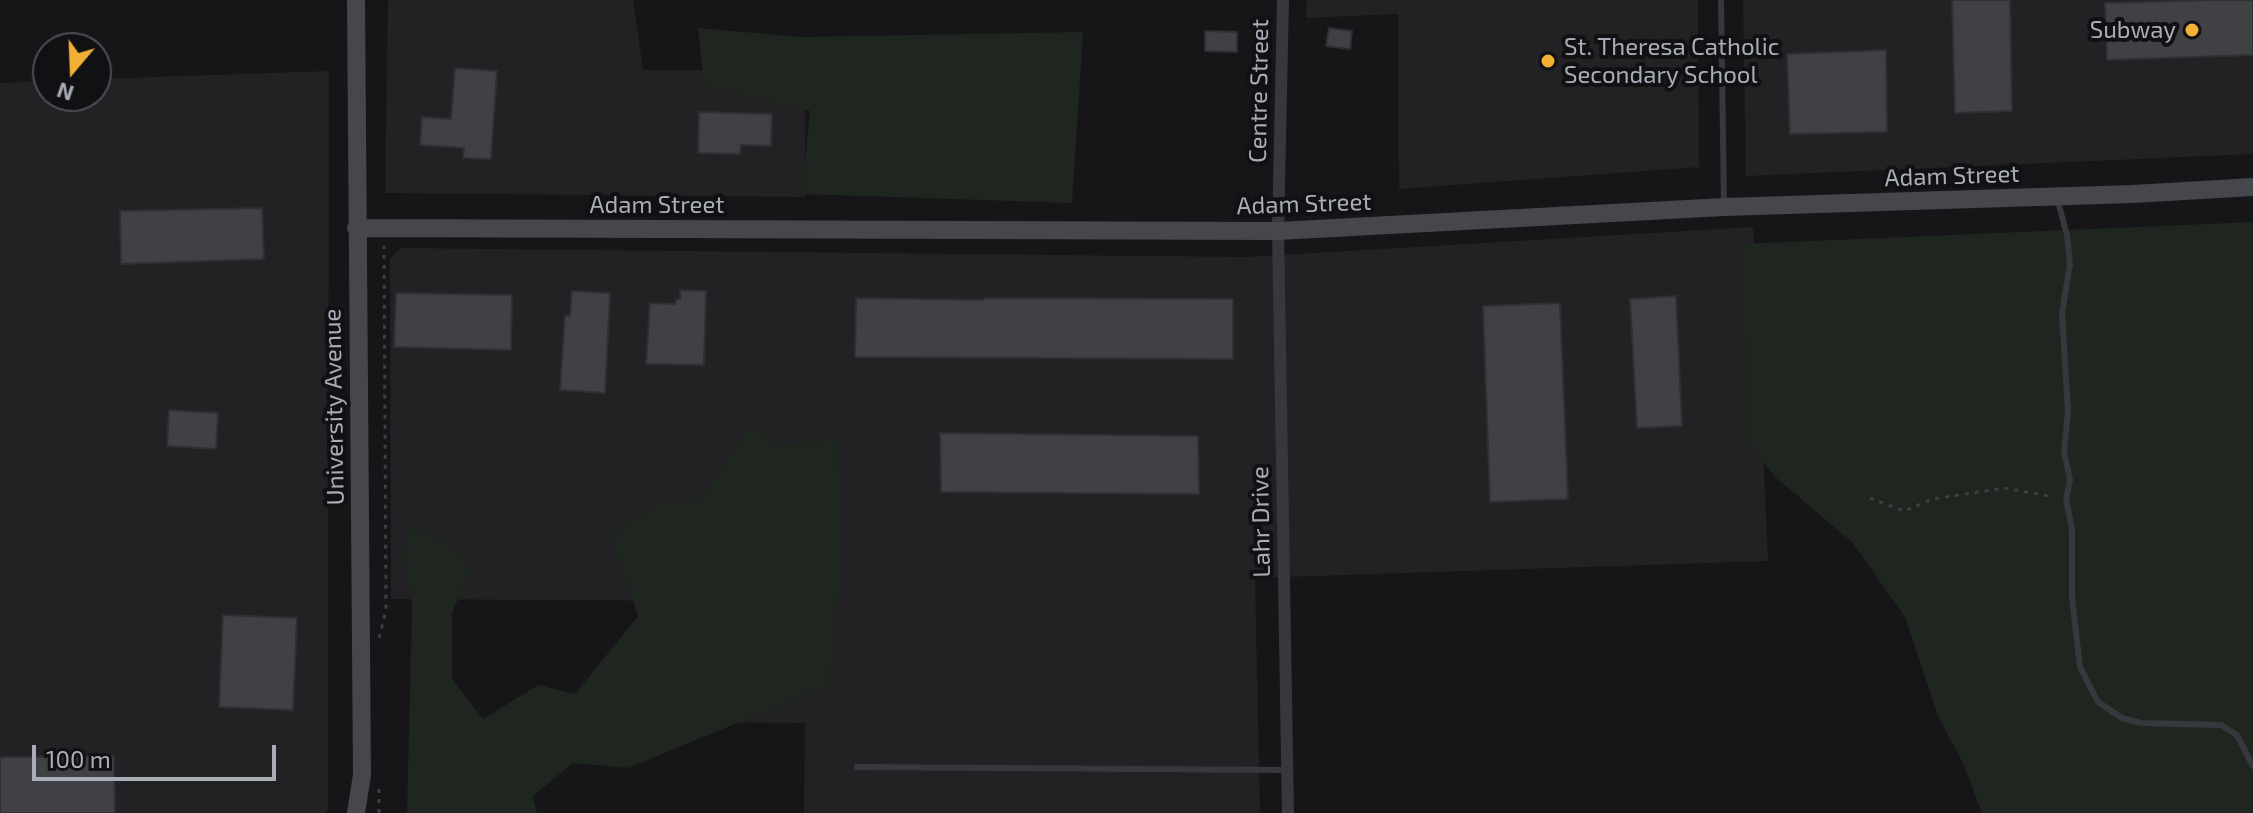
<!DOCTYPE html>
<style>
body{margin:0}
#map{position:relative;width:2253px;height:813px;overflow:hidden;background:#161618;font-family:"Exo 2",sans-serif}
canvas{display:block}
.north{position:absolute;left:32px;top:32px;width:80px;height:80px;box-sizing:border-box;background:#111113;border:2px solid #4d4f55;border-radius:50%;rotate:199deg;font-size:22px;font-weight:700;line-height:32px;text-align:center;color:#a8adb8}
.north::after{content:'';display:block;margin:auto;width:28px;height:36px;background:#f2b134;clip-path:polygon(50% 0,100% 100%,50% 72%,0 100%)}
.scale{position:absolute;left:32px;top:745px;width:244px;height:36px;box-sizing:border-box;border:4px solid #a8adb8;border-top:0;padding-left:10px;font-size:24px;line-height:28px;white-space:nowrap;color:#a8adb8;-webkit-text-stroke:6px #111113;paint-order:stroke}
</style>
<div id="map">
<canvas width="2253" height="813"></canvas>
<div class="north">N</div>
<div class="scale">100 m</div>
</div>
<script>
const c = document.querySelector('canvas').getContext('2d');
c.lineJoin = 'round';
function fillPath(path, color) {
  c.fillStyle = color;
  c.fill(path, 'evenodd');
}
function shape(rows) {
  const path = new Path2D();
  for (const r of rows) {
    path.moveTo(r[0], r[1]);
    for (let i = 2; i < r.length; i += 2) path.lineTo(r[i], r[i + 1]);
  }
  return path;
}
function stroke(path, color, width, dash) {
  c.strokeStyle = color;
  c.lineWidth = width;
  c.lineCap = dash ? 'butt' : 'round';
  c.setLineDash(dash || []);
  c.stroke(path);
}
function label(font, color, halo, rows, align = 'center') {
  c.font = font + ' "Exo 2",sans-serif';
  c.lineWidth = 8;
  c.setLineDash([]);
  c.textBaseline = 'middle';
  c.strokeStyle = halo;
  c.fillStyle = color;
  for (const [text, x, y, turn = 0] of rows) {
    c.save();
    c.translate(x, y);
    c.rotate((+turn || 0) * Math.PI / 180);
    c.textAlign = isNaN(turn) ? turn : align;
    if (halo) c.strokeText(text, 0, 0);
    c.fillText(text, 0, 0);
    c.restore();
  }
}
fillPath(shape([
 [388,0,633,0,643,70,805,70,805,197,385,193],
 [1307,0,1698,0,1699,167,1399,189,1398,14,1306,18],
 [1743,0,2253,0,2253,154,1746,176],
 [329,71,328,810,326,813,0,813,0,83,48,81,48,96,96,96,96,79],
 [1753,227,1768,561,1255,578,1260,813,804,813,805,723,706,722,706,601,391,599,390,258,401,248,1247,257]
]), '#222225');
fillPath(shape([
 [698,28,801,37,1083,32,1072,203,802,194,810,111,704,85],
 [2253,222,2253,813,1982,813,1963,763,1938,716,1905,617,1852,542,1775,477,1748,441,1742,244],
 [750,427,777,444,838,440,842,560,829,685,628,768,573,763,533,796,537,813,407,813,412,604,403,552,411,524,450,545,472,567,452,613,452,679,483,719,538,685,575,694,638,616,610,535,658,504,702,498]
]), '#1e261f');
const building = shape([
 [1952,0,2010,0,2012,111,1955,113,1952,0],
 [2215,0,2253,0,2253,55,2107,60,2105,3,2215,0],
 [1329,28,1352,31,1350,49,1326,46,1329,28],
 [1205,31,1237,32,1237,52,1205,51,1205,31],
 [1886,50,1887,132,1790,134,1787,54,1886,50],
 [455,68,497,71,491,159,463,158,464,148,420,145,422,117,451,119,455,68],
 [699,112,772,114,771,146,741,145,740,154,698,153,699,112],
 [262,208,264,259,121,264,120,211,262,208],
 [680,290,706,291,704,365,646,364,650,303,675,304,676,299,680,299,680,290],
 [572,291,610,293,605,393,560,390,565,315,570,316,572,291],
 [396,293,512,295,511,350,394,347,396,293],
 [1676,296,1682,426,1637,428,1630,299,1676,296],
 [856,298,984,300,984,298,1233,299,1233,359,855,357,856,298],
 [1560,303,1568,499,1490,502,1483,306,1560,303],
 [169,410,218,413,216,449,167,446,169,410],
 [940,433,1198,436,1199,494,941,492,940,433],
 [223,615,297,618,293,710,219,707,223,615],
 [114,756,115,813,0,813,0,757,114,756]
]);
fillPath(building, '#404145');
stroke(building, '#303034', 2);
stroke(shape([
 [1870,498,1904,511,1933,499,2004,488,2054,497],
 [379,638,386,610,384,246],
 [379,789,379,813]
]), '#3d3f44', 3, [4, 6]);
stroke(shape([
 [1721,0,1724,204],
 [2057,198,2067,235,2070,264,2062,313,2068,412,2064,451,2070,480,2066,499,2072,529,2072,598,2080,667,2098,702,2122,718,2141,723,2221,725,2237,735,2253,766],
 [857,767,1287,770]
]), '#37383d', 6);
stroke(shape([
 [1283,0,1278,231,1288,813]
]), '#37383d', 12);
stroke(shape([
 [356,228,1278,231,1724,207,2133,194,2253,187],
 [356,813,362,775,356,0]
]), '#45474d', 18);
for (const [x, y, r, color] of [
 [2192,30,8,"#f2b134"],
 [1548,61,8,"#f2b134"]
]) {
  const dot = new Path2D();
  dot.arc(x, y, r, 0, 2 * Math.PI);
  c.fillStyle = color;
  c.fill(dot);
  stroke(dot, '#111113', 3);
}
label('24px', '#a8adb8', '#111113', [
 ["Subway",2176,30],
 ["St. Theresa Catholic",1564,47,"left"],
 ["Secondary School",1564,75,"left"]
], 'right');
label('24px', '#a8adb8', '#111113', [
 ["Centre Street",1259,91,-89],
 ["Adam Street",1952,176,-2],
 ["Adam Street",1304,204,-2],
 ["Adam Street",657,205],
 ["University Avenue",334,407,-91],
 ["Lahr Drive",1261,522,-91]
]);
</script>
